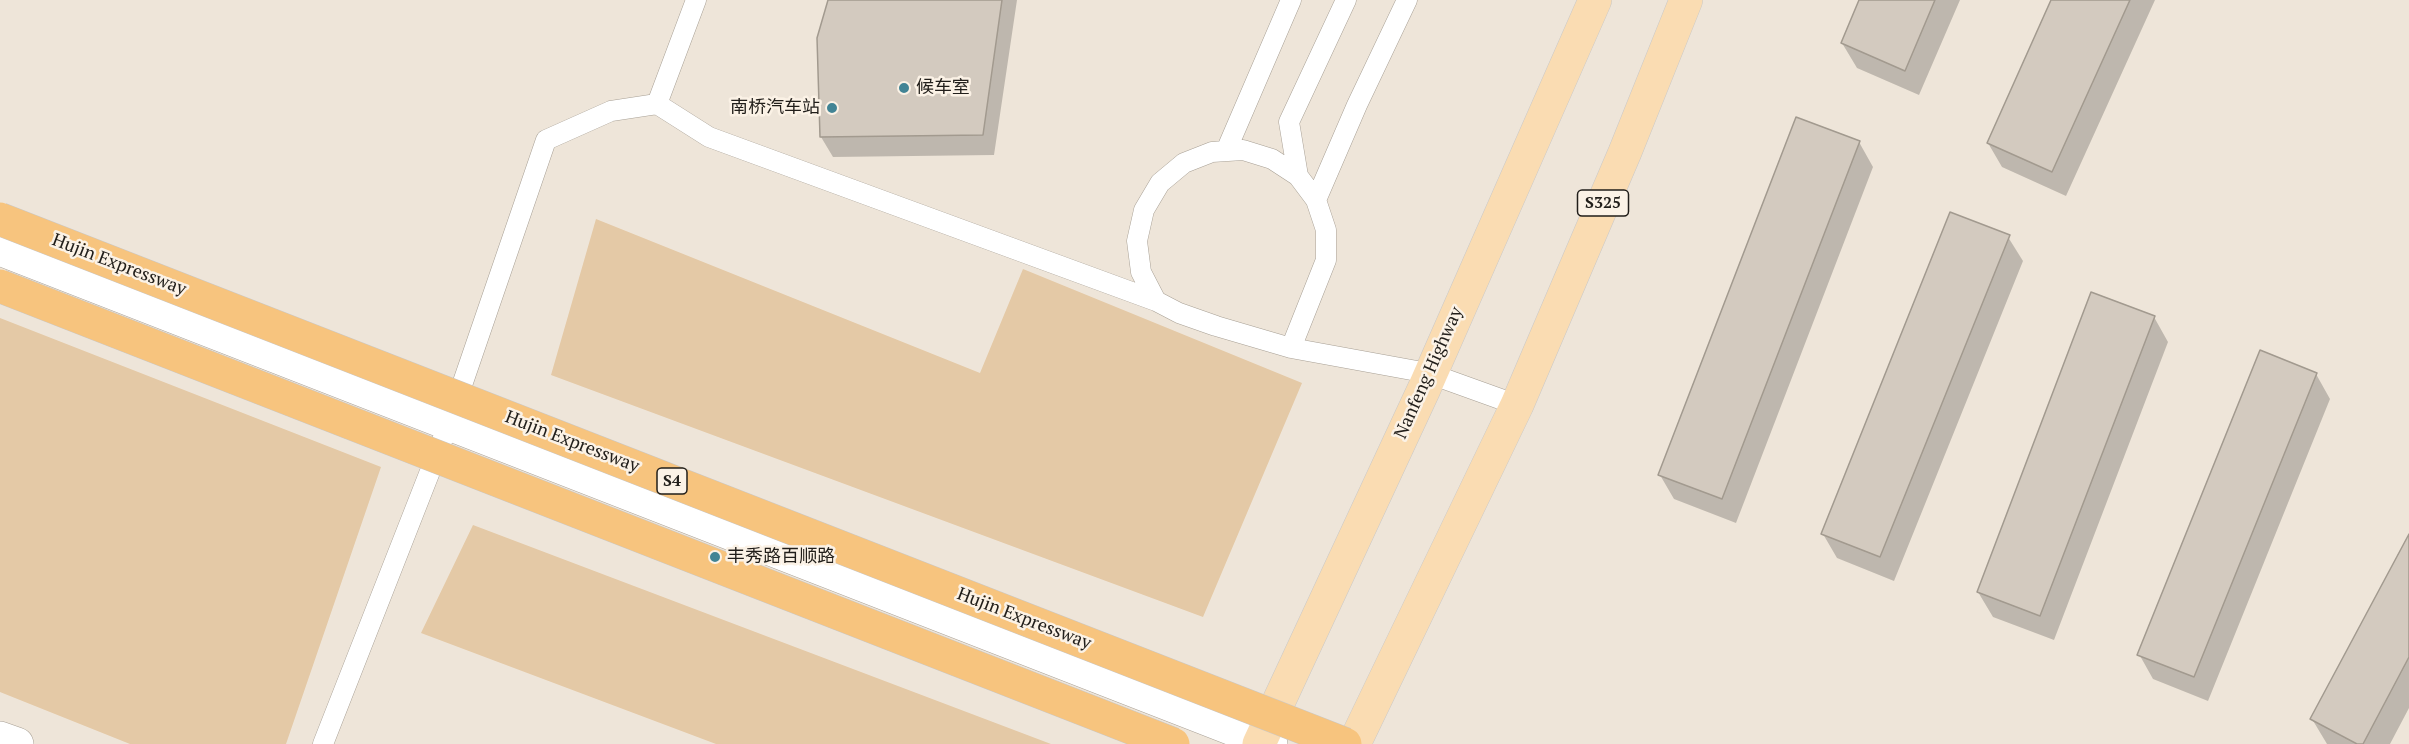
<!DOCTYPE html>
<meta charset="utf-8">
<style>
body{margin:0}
canvas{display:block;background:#eee5d9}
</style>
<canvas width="2409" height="744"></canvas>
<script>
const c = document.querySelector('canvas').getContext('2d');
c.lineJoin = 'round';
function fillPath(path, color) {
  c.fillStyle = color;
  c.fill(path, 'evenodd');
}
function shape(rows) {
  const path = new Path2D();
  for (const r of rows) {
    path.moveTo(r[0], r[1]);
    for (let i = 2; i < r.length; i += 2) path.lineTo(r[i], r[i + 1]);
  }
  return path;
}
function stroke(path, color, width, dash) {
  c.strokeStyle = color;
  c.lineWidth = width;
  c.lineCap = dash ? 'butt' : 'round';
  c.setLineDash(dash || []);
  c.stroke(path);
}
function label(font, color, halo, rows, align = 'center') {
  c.font = font + ' "PT Serif","Noto Sans SC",serif';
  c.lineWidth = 5;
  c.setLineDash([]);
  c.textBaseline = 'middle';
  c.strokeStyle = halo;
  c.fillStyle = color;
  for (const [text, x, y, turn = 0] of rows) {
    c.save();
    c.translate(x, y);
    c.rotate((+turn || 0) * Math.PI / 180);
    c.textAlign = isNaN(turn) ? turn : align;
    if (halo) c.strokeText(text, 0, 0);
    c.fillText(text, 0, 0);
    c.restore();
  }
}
fillPath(shape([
 [596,219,980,373,1023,269,1302,383,1203,617,551,375],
 [0,318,381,467,286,744,130,744,0,692],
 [473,525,1051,744,716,744,421,633]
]), '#e4c9a6');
fillPath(shape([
 [830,0,1017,0,994,155,833,157,821,137],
 [1861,0,1960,0,1919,95,1857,68,1842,43],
 [2053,0,2155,0,2066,196,2002,167,1988,143],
 [1859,142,1873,167,1736,523,1674,499,1660,475],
 [2008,237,2023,261,1894,581,1837,558,1823,534],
 [2154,317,2168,342,2054,640,1993,617,1978,592],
 [2316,374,2330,399,2208,701,2153,679,2139,654],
 [2409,537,2409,708,2390,744,2327,744,2312,719]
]), '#0003');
const building = shape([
 [828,0,1002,0,983,135,820,137,817,38,828,0],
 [1859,0,1935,0,1905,71,1841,43,1859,0],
 [2051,0,2130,0,2052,172,1987,143,2051,0],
 [1796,117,1860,141,1722,499,1658,475,1796,117],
 [1950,212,2010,235,1880,557,1821,534,1950,212],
 [2091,292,2155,316,2040,616,1977,592,2091,292],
 [2260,350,2317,373,2194,677,2137,655,2260,350],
 [2409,534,2409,657,2363,744,2357,744,2310,719,2409,534]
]);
fillPath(building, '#d3cabf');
stroke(building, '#a29a8f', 1.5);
const service = shape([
 [657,104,696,0],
 [1226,151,1291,0],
 [1298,176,1289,122,1346,0],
 [1316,200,1357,105,1407,0],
 [1156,301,1141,272,1137,241,1144,210,1160,183,1184,163,1212,152,1243,150,1272,159,1298,176,1316,200,1326,230,1326,260,1291,348],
 [323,744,449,423,546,140,611,111,657,104,709,137,1156,301,1179,313,1216,326,1291,348,1428,373,1517,405]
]);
const minor = shape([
 [0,738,17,744]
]);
const tertiary = shape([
 [0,249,1271,744]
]);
const primary = shape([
 [1259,744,1424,389,1595,0],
 [1354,744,1517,405,1625,152,1686,0]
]);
stroke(service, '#a8a095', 21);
stroke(minor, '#a8a095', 34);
stroke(tertiary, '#a8a095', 34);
stroke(primary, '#cac9c8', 34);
stroke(service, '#fff', 20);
stroke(minor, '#fff', 33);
stroke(tertiary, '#fff', 33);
stroke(primary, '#fadcb2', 33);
const motorwayBridge = shape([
 [0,219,1345,744],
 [0,286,1173,744]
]);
stroke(motorwayBridge, '#cac9c8', 34, []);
stroke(motorwayBridge, '#f7c47e', 33);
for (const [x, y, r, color] of [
 [904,88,6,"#428495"],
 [832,108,6,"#428495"],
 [715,557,6,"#428495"]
]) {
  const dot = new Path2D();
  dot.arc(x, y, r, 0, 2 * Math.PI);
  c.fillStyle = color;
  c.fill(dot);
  stroke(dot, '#fbf2e6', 2);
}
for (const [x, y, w] of [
 [1603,203,51],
 [672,481,30]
]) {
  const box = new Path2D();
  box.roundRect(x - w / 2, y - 13, w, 26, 4.5);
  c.fillStyle = '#fbf2e6';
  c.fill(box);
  stroke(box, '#211e1a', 1.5);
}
label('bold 16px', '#211e1a', null, [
 ["S325",1603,203],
 ["S4",672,481]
]);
label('18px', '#211e1a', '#fbf2e6', [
 ["候车室",916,88],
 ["南桥汽车站",820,108,"right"],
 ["丰秀路百顺路",727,557]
], 'left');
label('18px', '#211e1a', '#fbf2e6', [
 ["Hujin Expressway",119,265,21],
 ["Nanfeng Highway",1429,373,-66],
 ["Hujin Expressway",572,442,21],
 ["Hujin Expressway",1024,619,21]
]);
</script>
